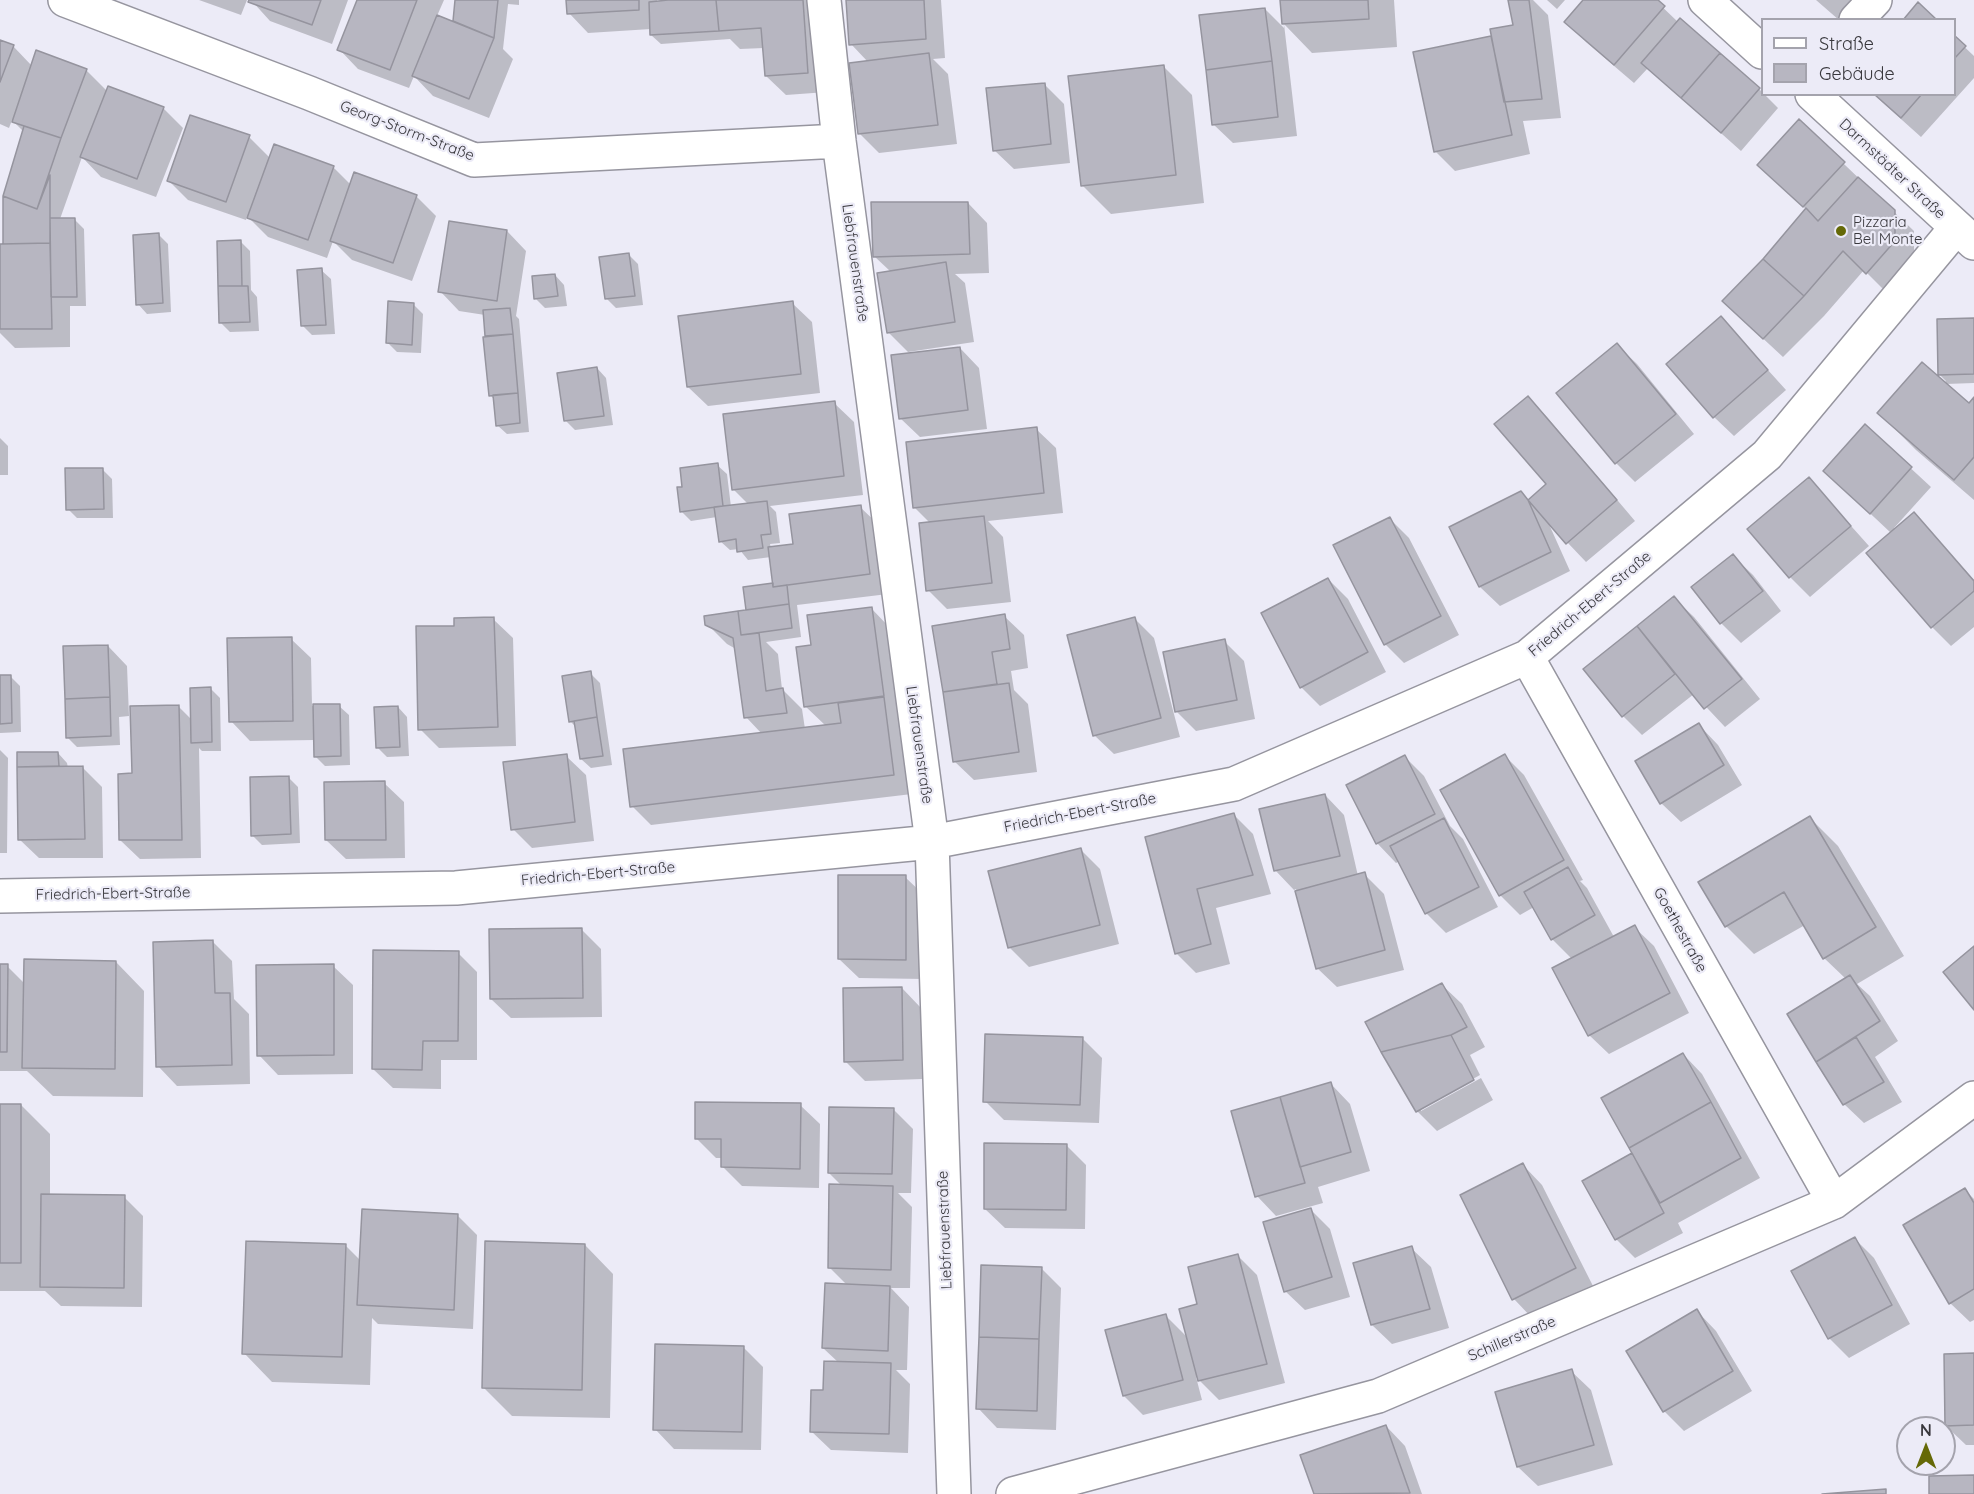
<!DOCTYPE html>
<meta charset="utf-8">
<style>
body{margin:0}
#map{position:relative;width:1974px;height:1494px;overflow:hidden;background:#ecebf7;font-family:Quicksand,sans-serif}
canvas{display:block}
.legend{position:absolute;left:1761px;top:18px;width:195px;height:78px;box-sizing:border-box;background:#ecebf7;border:2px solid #a4a3ad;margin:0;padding:8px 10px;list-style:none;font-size:18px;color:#39383d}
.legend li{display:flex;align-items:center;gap:12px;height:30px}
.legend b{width:30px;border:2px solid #a4a3ad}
.north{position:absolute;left:1896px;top:1416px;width:60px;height:60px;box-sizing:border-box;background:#ecebf7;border:2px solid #a4a3ad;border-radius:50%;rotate:0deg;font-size:16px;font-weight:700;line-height:24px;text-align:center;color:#39383d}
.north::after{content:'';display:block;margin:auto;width:21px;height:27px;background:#656907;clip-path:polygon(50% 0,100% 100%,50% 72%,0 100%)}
</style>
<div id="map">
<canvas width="1974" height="1494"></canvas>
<ul class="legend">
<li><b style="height:8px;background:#fff"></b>Straße</li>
<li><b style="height:16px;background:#b7b6c1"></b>Gebäude</li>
</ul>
<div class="north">N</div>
</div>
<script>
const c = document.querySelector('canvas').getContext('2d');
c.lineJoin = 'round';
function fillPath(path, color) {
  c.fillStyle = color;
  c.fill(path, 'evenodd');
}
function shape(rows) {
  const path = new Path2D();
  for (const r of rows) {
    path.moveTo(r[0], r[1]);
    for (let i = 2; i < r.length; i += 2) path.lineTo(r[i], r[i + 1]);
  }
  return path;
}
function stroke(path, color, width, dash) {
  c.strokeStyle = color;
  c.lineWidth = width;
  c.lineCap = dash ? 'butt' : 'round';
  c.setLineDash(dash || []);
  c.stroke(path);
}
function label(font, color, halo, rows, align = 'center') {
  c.font = font + ' Quicksand,sans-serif';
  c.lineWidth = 4.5;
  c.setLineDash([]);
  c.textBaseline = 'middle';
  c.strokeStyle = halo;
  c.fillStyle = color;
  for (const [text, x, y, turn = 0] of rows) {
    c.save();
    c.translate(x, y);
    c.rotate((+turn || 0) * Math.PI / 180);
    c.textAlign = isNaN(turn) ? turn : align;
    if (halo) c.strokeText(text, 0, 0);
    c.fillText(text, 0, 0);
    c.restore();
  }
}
fillPath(shape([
 [199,0,247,0,241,15],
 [251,0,348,0,332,44,270,21],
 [358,0,444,0,437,16,459,25,454,20,456,0,519,0,519,5,508,4,503,49,513,59,489,118,433,96,414,76,409,88,358,69,339,49],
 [568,0,657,0,657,2,687,0,820,0,827,92,786,95,766,76,764,48,740,49,730,39,661,44,651,35,651,29,588,33,569,13],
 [847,0,941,0,945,58,933,59,948,74,957,144,879,153,860,134,868,62,851,44],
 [1282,0,1394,0,1397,47,1312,53,1284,24,1297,136,1233,143,1213,124,1265,9,1284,28],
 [1510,0,1533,0,1548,15,1561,118,1523,121,1530,154,1455,171,1435,151,1414,53,1492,37,1515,26],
 [1547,0,1565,0,1557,9],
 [1585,0,1655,0,1678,22,1759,89,1778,108,1741,151,1648,68,1634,83,1586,42,1566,22],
 [1816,0,1862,0,1846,20,1839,20],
 [1954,37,1974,56,1974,78,1921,137,1873,94,1954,94],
 [0,41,13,46,32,66,86,70,107,91,163,108,183,128,156,197,101,177,82,157,60,219,74,219,84,229,86,306,70,306,70,347,15,348,0,333,0,246,5,246,24,132,12,120,9,128,0,124],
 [1164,67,1192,95,1204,203,1111,214,1082,185],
 [1044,84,1064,104,1070,163,1014,169,994,150],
 [1799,121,1914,231,1914,261,1886,292,1864,270,1824,316,1783,357,1743,320,1807,210,1779,184],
 [249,137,270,158,333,167,351,185,416,196,436,216,412,281,352,260,333,241,327,258,268,237,247,216,246,220,188,200,169,181],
 [968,203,987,223,989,273,955,274,965,283,974,342,908,352,888,332,891,272,874,256],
 [507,231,526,251,516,316,519,319,529,432,507,434,497,425,495,400,490,395,485,315,459,311,440,291],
 [159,235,168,244,171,312,147,314,138,304],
 [240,241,250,251,251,290,257,297,259,331,230,332,221,323],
 [628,254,638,264,643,305,616,308,607,299],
 [321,270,331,279,335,334,312,335,303,326],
 [555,275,564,285,567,306,545,308,536,299],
 [792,303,812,322,820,393,708,406,688,387],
 [413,304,423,314,421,353,397,352,387,342],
 [1721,318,1786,390,1734,436,1714,417],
 [1974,319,1974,383,1946,384,1969,405,1974,399,1974,500,1916,450,1879,413,1944,383,1946,381,1939,374],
 [1617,345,1637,364,1694,434,1635,482,1616,463],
 [960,348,979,368,987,429,920,437,900,418],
 [597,368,606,378,613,425,575,430,565,420],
 [1528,398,1547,417,1635,521,1586,562,1548,522,1570,571,1500,606,1480,587,1451,528,1520,493,1529,501,1548,484],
 [834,403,854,422,863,495,770,506,776,512,780,543,770,544,771,548,794,545,860,507,880,526,888,594,797,605,801,637,766,642,778,654,782,689,802,709,805,729,826,726,805,706,813,646,871,608,890,628,912,794,651,825,632,806,762,734,746,717,736,649,727,644,707,624,747,611,775,584,771,557,748,560,739,549,730,550,720,541,717,517,691,521,681,511,684,488,717,465,727,474,731,507,749,505,733,489],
 [1865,426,1931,487,1894,528,1896,529,1914,514,1974,580,1974,627,1951,646,1932,627,1891,533,1825,471],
 [1036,429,1056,448,1063,513,988,521,1003,537,1011,602,947,609,928,590,930,523,914,507],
 [0,438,8,446,8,475,0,475],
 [102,469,112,479,113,518,77,518,68,509],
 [1809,479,1869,546,1810,597,1790,577,1749,529],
 [1390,519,1409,538,1459,635,1404,663,1385,644],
 [1733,556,1753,575,1781,611,1741,643,1721,623,1693,588],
 [1328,579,1348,599,1386,672,1320,706,1301,687],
 [1674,598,1694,617,1760,699,1725,727,1694,694,1642,735,1623,716,1586,669],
 [1004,616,1024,635,1028,668,1011,671,1014,690,1028,704,1037,772,974,780,954,761,934,627],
 [493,619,513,638,516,746,439,748,420,729,456,627],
 [1135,619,1154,638,1180,737,1114,754,1094,735],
 [291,639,311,658,312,706,339,706,349,715,350,765,325,766,315,756,315,740,250,741,231,721],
 [1224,641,1244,661,1255,719,1196,731,1176,711],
 [108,646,127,666,129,716,119,717,120,745,77,747,67,737],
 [590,673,600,683,612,765,591,768,581,759,577,728,570,721],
 [0,676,10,676,20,686,21,732,0,733],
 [210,688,220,698,221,751,202,751,199,748,201,858,140,859,120,840,134,774,179,707,192,720],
 [398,707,407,717,409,756,387,757,377,747],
 [1699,725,1718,745,1742,785,1681,822,1661,803],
 [0,750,8,758,7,853,0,853],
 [19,753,58,753,67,763,68,768,83,768,102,787,103,858,39,858,19,839],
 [566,756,586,775,594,841,532,848,513,829],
 [1505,756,1524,775,1583,880,1580,881,1587,888,1614,937,1634,927,1654,946,1689,1013,1609,1054,1589,1035,1572,959,1552,939,1534,907,1520,915,1500,895],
 [1405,757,1424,776,1450,826,1463,839,1498,907,1446,933,1426,913,1400,861,1396,863,1377,843],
 [289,778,298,787,300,843,262,845,252,835],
 [384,783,404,802,405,858,346,859,326,840],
 [1325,795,1344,815,1358,876,1364,874,1384,894,1404,970,1337,987,1317,968,1296,889,1294,890,1275,870],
 [1233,814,1253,834,1271,894,1216,908,1230,964,1196,973,1176,953,1147,838],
 [1810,818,1838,846,1904,956,1857,984,1870,996,1898,1041,1875,1057,1902,1102,1864,1123,1844,1104,1789,1015,1846,979,1824,958,1805,925,1754,954,1726,926],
 [1081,850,1100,869,1119,944,1029,967,1009,947],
 [905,877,925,896,924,979,859,978,839,959],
 [582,930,601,949,602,1017,511,1018,491,999],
 [213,942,232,961,234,999,249,1014,250,1084,177,1086,158,1066],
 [458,953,477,972,477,1060,441,1060,441,1089,393,1088,373,1069],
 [116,962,144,991,143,1097,53,1096,27,1071,0,1071,0,965,7,966,25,984],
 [333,966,353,985,353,1074,278,1075,259,1055],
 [1442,985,1462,1004,1485,1047,1470,1055,1480,1075,1421,1108,1421,1111,1481,1078,1493,1100,1437,1131,1417,1111,1367,1023],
 [902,988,921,1008,922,1079,865,1081,845,1061],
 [1082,1038,1102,1058,1099,1123,1004,1120,985,1101],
 [1683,1054,1702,1074,1760,1178,1678,1223,1683,1233,1635,1258,1616,1239,1634,1154],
 [1331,1084,1350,1104,1370,1171,1318,1187,1323,1203,1276,1216,1257,1196],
 [0,1105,21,1105,50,1134,50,1196,124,1197,143,1216,142,1307,61,1306,45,1291,0,1291],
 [800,1105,820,1124,819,1188,742,1186,723,1167,723,1158,716,1158,696,1138],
 [893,1109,913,1129,911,1193,898,1193,912,1207,910,1288,891,1288,909,1307,907,1370,896,1370,910,1384,908,1453,831,1450,811,1431,825,1392,839,1363,823,1348,847,1285,829,1267,842,1186,829,1173],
 [1067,1146,1086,1165,1085,1229,1005,1228,985,1209],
 [1523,1165,1542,1185,1594,1288,1533,1319,1514,1299,1462,1196],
 [1965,1190,1974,1199,1974,1320,1970,1322,1950,1303],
 [1310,1209,1330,1229,1350,1297,1305,1310,1285,1291],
 [457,1215,477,1235,473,1329,378,1324,372,1318,370,1385,272,1382,244,1353,345,1245,361,1261],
 [1855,1239,1874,1258,1910,1324,1849,1358,1829,1338],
 [585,1245,613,1274,610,1418,512,1416,483,1387],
 [1411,1248,1431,1267,1449,1328,1392,1344,1372,1325],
 [1238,1256,1257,1275,1285,1383,1219,1400,1196,1377,1202,1400,1143,1415,1124,1396,1166,1316,1189,1339,1199,1305],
 [1041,1268,1061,1288,1056,1430,997,1428,978,1408],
 [1697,1311,1716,1331,1752,1391,1684,1431,1664,1411,1628,1351],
 [743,1347,763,1367,761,1450,674,1449,655,1429],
 [1974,1355,1974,1445,1966,1445,1946,1426],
 [1571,1371,1591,1390,1613,1465,1538,1486,1518,1467],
 [1386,1426,1405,1446,1422,1494,1316,1494,1302,1456]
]), '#0003');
const building = shape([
 [249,0,321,0,312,25,248,2,249,0],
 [357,0,417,0,390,70,337,50,357,0],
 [455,0,498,0,494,38,453,21,455,0],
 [566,0,639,0,639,10,567,14,566,0],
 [668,0,716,0,719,31,650,35,649,2,668,0],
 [716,0,803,0,808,73,765,76,761,28,719,31,716,0],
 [846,0,924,0,926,39,849,45,846,0],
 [1280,0,1368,0,1369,19,1282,24,1280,0],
 [1508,0,1529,0,1542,99,1504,102,1490,29,1513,25,1508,0],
 [1583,0,1658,0,1665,6,1614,65,1564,22,1583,0],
 [1918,2,1937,20,1903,20,1918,2],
 [1265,8,1272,61,1206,70,1199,15,1265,8],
 [437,15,494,38,469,99,412,76,437,15],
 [1680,18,1720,53,1681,98,1641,63,1680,18],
 [1954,35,1966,46,1954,59,1954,35],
 [1491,36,1512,135,1434,152,1413,52,1491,36],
 [0,40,14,45,0,82,0,40],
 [36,50,87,69,61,138,12,122,36,50],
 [929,53,938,125,858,134,849,63,929,53],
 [1720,53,1760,88,1721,133,1681,98,1720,53],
 [1272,61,1278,117,1212,125,1206,70,1272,61],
 [1164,65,1176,175,1081,186,1068,76,1164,65],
 [1045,83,1051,144,993,151,986,88,1045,83],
 [108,86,164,107,137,179,80,157,108,86],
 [1874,94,1922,94,1901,118,1874,94],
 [190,115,250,135,226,202,167,181,190,115],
 [1799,119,1845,162,1803,207,1757,165,1799,119],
 [24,126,61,138,37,209,3,196,24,126],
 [274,144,334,166,308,240,247,218,274,144],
 [354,172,417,195,393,263,330,241,354,172],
 [50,175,50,243,3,244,3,196,37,209,50,175],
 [1858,177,1895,210,1895,241,1866,274,1843,251,1804,296,1763,259,1806,208,1818,221,1858,177],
 [871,202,968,202,970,254,873,257,871,202],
 [50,218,75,218,77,297,51,297,50,218],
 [449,221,507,230,497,301,438,292,449,221],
 [159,233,163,303,136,305,133,235,159,233],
 [241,240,242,286,218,286,217,241,241,240],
 [50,243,52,329,0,329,0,244,50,243],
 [629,253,635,296,605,299,599,257,629,253],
 [1763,259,1804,296,1763,339,1722,301,1763,259],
 [946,262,955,322,887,333,877,273,946,262],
 [322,268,326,325,301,326,297,270,322,268],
 [555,274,558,296,534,299,532,276,555,274],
 [218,286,248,286,250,322,219,323,218,286],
 [388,301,414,303,412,345,386,343,388,301],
 [793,301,801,374,687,387,678,316,793,301],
 [510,308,513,334,485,336,483,310,510,308],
 [1721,316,1768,370,1713,418,1666,364,1721,316],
 [1974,318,1974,374,1938,375,1937,319,1974,318],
 [513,334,518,393,489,396,483,337,513,334],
 [1617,343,1676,414,1615,464,1556,393,1617,343],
 [960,347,968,410,899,419,891,355,960,347],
 [1922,362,1969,403,1974,397,1974,457,1954,480,1877,413,1922,362],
 [597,367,604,416,564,421,557,373,597,367],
 [518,393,520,423,496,426,493,395,518,393],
 [1528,396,1617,500,1566,544,1528,500,1546,484,1494,424,1528,396],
 [835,401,844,476,732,490,723,414,835,401],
 [1865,424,1912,467,1870,514,1823,471,1865,424],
 [1037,427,1044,493,913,508,906,442,1037,427],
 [718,463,723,506,680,512,677,487,682,487,680,468,718,463],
 [65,468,103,468,104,509,66,510,65,468],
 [1809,477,1851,526,1789,578,1747,529,1809,477],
 [1521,491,1528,500,1551,552,1479,587,1449,527,1521,491],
 [767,501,771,534,761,535,763,548,737,552,736,539,719,542,714,507,767,501],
 [861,505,870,574,773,587,768,547,793,544,789,514,861,505],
 [1914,512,1974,581,1974,591,1931,628,1866,553,1914,512],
 [984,516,992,583,926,591,919,523,984,516],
 [1390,517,1441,616,1384,645,1333,545,1390,517],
 [1733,554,1763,591,1720,624,1691,587,1733,554],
 [1328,578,1368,652,1300,688,1261,613,1328,578],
 [773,583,773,587,787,585,789,604,746,610,743,587,773,583],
 [1674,596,1742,679,1704,709,1637,626,1674,596],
 [789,604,792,628,741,635,738,611,789,604],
 [872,607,884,696,804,707,796,647,811,645,807,615,872,607],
 [738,611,741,635,759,633,766,691,783,688,787,713,744,718,733,638,705,625,704,616,738,611],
 [1005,614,1010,649,992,652,997,684,943,692,932,626,1005,614],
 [494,617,498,727,418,730,416,626,454,626,454,618,494,617],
 [1135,617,1161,718,1093,736,1067,635,1135,617],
 [1637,626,1675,674,1622,717,1583,669,1637,626],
 [292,637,293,721,229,722,227,638,292,637],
 [1225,639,1237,700,1175,712,1163,652,1225,639],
 [108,645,110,697,65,699,63,646,108,645],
 [591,671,597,717,569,722,562,676,591,671],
 [0,675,11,675,12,723,0,724,0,675],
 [1009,683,1019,752,953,762,943,692,1009,683],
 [211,687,212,742,191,743,190,688,211,687],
 [110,697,111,736,66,738,65,699,110,697],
 [884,697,894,775,630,807,623,749,841,723,838,703,884,697],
 [313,704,340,704,341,756,314,757,313,704],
 [179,705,182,840,119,840,118,774,132,773,130,706,179,705],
 [398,706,400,747,376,748,374,707,398,706],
 [597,717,603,756,580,759,574,721,597,717],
 [1699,723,1724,765,1660,804,1635,761,1699,723],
 [17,752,58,752,59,766,17,767,17,752],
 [567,754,575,822,511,830,503,762,567,754],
 [1505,754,1564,860,1499,896,1440,790,1505,754],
 [1405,755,1435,814,1376,844,1346,785,1405,755],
 [83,766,85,839,18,840,17,767,83,766],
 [289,776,291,834,251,836,250,777,289,776],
 [385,781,386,840,325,840,324,782,385,781],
 [1325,794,1340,856,1274,871,1259,809,1325,794],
 [1234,813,1253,875,1197,889,1211,944,1175,954,1145,837,1234,813],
 [1810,816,1876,927,1823,959,1784,892,1725,927,1698,882,1810,816],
 [1444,818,1479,887,1425,914,1390,846,1444,818],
 [1081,848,1100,925,1008,948,988,871,1081,848],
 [1568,867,1595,915,1551,940,1524,892,1568,867],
 [1365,872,1385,950,1316,969,1295,891,1365,872],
 [838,875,906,875,906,960,838,959,838,875],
 [1635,925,1670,993,1588,1036,1552,968,1635,925],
 [582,928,583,998,490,999,489,929,582,928],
 [213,940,215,993,230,993,232,1065,156,1067,153,942,213,940],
 [1974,946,1974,1010,1943,972,1974,946],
 [373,950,459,951,458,1041,423,1041,422,1070,372,1069,373,950],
 [24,959,116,961,115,1069,22,1068,24,959],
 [0,964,8,964,7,1052,0,1052,0,964],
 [334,964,334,1055,257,1056,256,965,334,964],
 [1850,975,1880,1021,1816,1062,1787,1014,1850,975],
 [1442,983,1467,1027,1451,1035,1381,1052,1365,1022,1442,983],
 [902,987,903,1060,844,1062,843,988,902,987],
 [985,1034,1083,1037,1080,1105,983,1102,985,1034],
 [1451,1035,1474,1080,1416,1112,1381,1052,1451,1035],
 [1856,1037,1884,1082,1843,1105,1816,1062,1856,1037],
 [1683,1053,1711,1102,1629,1148,1601,1098,1683,1053],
 [1331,1082,1351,1152,1300,1167,1280,1097,1331,1082],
 [1280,1097,1305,1183,1255,1197,1231,1111,1280,1097],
 [695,1102,801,1103,800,1169,721,1167,721,1139,695,1139,695,1102],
 [1711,1102,1741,1158,1660,1203,1629,1148,1711,1102],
 [0,1104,21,1104,21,1263,0,1263,0,1104],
 [829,1107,894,1108,892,1174,828,1173,829,1107],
 [984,1143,1067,1144,1066,1210,984,1209,984,1143],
 [1632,1153,1664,1213,1615,1240,1582,1181,1632,1153],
 [1523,1163,1576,1268,1512,1300,1460,1195,1523,1163],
 [829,1184,893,1186,891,1270,828,1268,829,1184],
 [1965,1188,1974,1203,1974,1289,1949,1304,1903,1225,1965,1188],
 [41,1194,125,1195,124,1288,40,1287,41,1194],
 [1311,1208,1332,1277,1284,1292,1263,1222,1311,1208],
 [362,1209,458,1214,454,1310,357,1305,362,1209],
 [1855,1237,1892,1305,1828,1339,1791,1271,1855,1237],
 [246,1241,346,1244,342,1357,242,1354,246,1241],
 [485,1241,585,1244,582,1390,482,1388,485,1241],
 [1412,1246,1430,1309,1371,1325,1353,1263,1412,1246],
 [1238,1254,1267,1364,1198,1381,1179,1309,1197,1304,1188,1267,1238,1254],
 [981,1265,1042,1267,1039,1339,979,1337,981,1265],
 [825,1283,890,1286,888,1351,822,1348,825,1283],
 [1697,1309,1733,1371,1663,1412,1626,1351,1697,1309],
 [1166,1314,1183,1380,1123,1396,1105,1330,1166,1314],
 [979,1337,1039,1339,1037,1411,976,1409,979,1337],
 [655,1344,744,1346,742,1432,653,1430,655,1344],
 [1974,1353,1974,1425,1945,1426,1944,1354,1974,1353],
 [824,1361,891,1363,889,1434,810,1432,811,1390,823,1390,824,1361],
 [1572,1369,1594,1445,1517,1467,1495,1392,1572,1369],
 [1386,1425,1410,1493,1314,1494,1300,1455,1386,1425],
 [1974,1475,1974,1494,1929,1494,1929,1476,1974,1475],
 [1886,1489,1886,1494,1822,1494,1886,1489]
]);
fillPath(building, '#b7b6c1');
stroke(building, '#95949e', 1.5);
const minor = shape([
 [65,0,309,93,474,160,839,141],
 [824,0,839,141,932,842,954,1494],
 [1856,20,1875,0],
 [1527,657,1834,1202],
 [0,896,456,888,932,842,1234,784,1527,657,1767,455,1956,228],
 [1013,1494,1378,1396,1834,1202,1974,1098]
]);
const tertiary = shape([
 [1705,0,1762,52],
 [1812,94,1974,243]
]);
stroke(minor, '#96959f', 36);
stroke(tertiary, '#96959f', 36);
stroke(minor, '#fff', 33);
stroke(tertiary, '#fff', 33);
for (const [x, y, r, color] of [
 [1841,231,6,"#656907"]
]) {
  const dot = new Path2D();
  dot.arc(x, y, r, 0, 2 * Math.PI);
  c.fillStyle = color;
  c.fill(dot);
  stroke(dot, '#ecebf7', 2);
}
label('15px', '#39383d', '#ecebf7', [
 ["Georg-Storm-Straße",407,131,21],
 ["Darmstädter Straße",1892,169,43],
 ["Liebfrauenstraße",855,263,82],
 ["Friedrich-Ebert-Straße",1590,604,-40],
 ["Liebfrauenstraße",919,745,82],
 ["Friedrich-Ebert-Straße",1080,813,-11],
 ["Friedrich-Ebert-Straße",598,874,-5],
 ["Friedrich-Ebert-Straße",113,894,-1],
 ["Goethestraße",1680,930,61],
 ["Liebfrauenstraße",945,1230,-92],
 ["Schillerstraße",1512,1339,-23]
]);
label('15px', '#39383d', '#ecebf7', [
 ["Pizzaria",1853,222],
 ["Bel Monte",1853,239]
], 'left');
</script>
